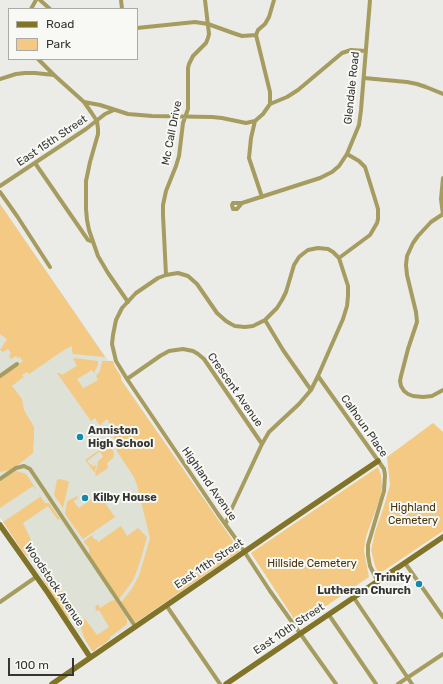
<!DOCTYPE html>
<style>
body{margin:0}
#map{position:relative;width:443px;height:684px;overflow:hidden;background:#ebece8;font-family:Rubik,sans-serif}
canvas{display:block}
.legend{position:absolute;left:8px;top:8px;width:130px;height:52px;box-sizing:border-box;background:#f8f9f5;border:1px solid #aaaba8;margin:0;padding:5px 7px;list-style:none;font-size:12px;color:#353634}
.legend li{display:flex;align-items:center;gap:8px;height:20px}
.legend b{width:20px;border:1px solid #aaaba8}
.scale{position:absolute;left:8px;top:658px;width:66px;height:18px;box-sizing:border-box;border:2px solid #353634;border-top:0;padding-left:5px;font-size:12px;line-height:14px;white-space:nowrap;color:#353634;-webkit-text-stroke:3px #f8f9f5;paint-order:stroke}
</style>
<div id="map">
<canvas width="443" height="684"></canvas>
<ul class="legend">
<li><b style="height:5px;background:#817428"></b>Road</li>
<li><b style="height:11px;background:#f3c984"></b>Park</li>
</ul>
<div class="scale">100 m</div>
</div>
<script>
const c = document.querySelector('canvas').getContext('2d');
c.lineJoin = 'round';
function fillPath(path, color) {
  c.fillStyle = color;
  c.fill(path, 'evenodd');
}
function shape(rows) {
  const path = new Path2D();
  for (const r of rows) {
    path.moveTo(r[0], r[1]);
    for (let i = 2; i < r.length; i += 2) path.lineTo(r[i], r[i + 1]);
  }
  return path;
}
function stroke(path, color, width, dash) {
  c.strokeStyle = color;
  c.lineWidth = width;
  c.lineCap = dash ? 'butt' : 'round';
  c.setLineDash(dash || []);
  c.stroke(path);
}
function label(font, color, halo, rows, align = 'center') {
  c.font = font + ' Rubik,sans-serif';
  c.lineWidth = 4;
  c.setLineDash([]);
  c.textBaseline = 'middle';
  c.strokeStyle = halo;
  c.fillStyle = color;
  for (const [text, x, y, turn = 0] of rows) {
    c.save();
    c.translate(x, y);
    c.rotate((+turn || 0) * Math.PI / 180);
    c.textAlign = isNaN(turn) ? turn : align;
    if (halo) c.strokeText(text, 0, 0);
    c.fillText(text, 0, 0);
    c.restore();
  }
}
fillPath(shape([
 [0,204,240,551,92,652,0,517]
]), '#dee1d6');
fillPath(shape([
 [0,204,105,357,73,354,72,351,72,346,64,350,29,374,27,372,22,375,24,378,22,378,12,386,22,399,24,410,34,427,34,438,33,453,19,464,10,470,0,472,0,378,23,361,20,357,18,358,16,356,11,359,9,356,11,353,8,349,3,352,0,350,7,339,0,334],
 [73,358,98,361,98,365,94,373,92,370,77,379,83,388,84,388,98,380,96,376,100,371,102,361,113,361,115,367,121,376,121,380,240,551,135,623,122,604,122,601,131,590,139,576,150,538,137,485,134,477,118,453,116,448,112,427,107,419,102,423,101,425,98,423,95,418,91,421,57,373,60,373,62,375,77,366],
 [433,423,443,432,443,531,379,574,375,566,371,550,375,532,383,509,390,485,387,457],
 [110,443,114,454,113,458,107,463,108,468,96,476,95,474,96,472,98,461,103,457,101,453,99,452,87,461,91,465,96,462,92,465,93,467,96,465,95,473,85,460],
 [378,467,381,475,382,487,380,498,366,537,364,550,366,562,369,577,298,625,251,553],
 [16,471,26,474,36,489,35,489,33,486,0,508,0,482],
 [59,479,68,481,69,482,63,508,54,495,57,480],
 [38,493,45,503,49,503,60,519,58,520,48,506,23,523,30,538,34,548,34,553,33,554,28,557,25,555,3,522,40,497],
 [98,494,100,496,115,517,83,539,65,514,67,501,80,495,77,497,78,498,75,500,74,502,79,508],
 [121,526,127,536,138,528,147,537,140,562,134,578,129,586,119,599,89,554,89,548,84,542,85,540,94,534,92,536,95,540,96,539,98,542],
 [47,574,51,575,74,606,75,615,69,618,68,618,67,617,43,580,44,577],
 [115,600,126,617,127,620,127,624,110,637,110,639,103,645,98,647,94,651,92,651,85,639,79,623,85,619,97,635,109,627,99,610,97,611,95,608,96,606,98,604,100,608,111,601]
]), '#f3c984');
stroke(shape([
 [40,0,50,9],
 [121,0,122,9],
 [31,9,36,0],
 [137,28,195,22,208,24,233,33,242,36,256,35,258,30,265,24,269,17,274,0],
 [38,59,54,75],
 [364,78,407,82,417,84,426,87,443,94],
 [0,79,16,74,25,73,35,73,54,75,84,102,91,112,97,121,98,129,98,134,90,162,86,181,86,209,87,220,89,230,98,256,108,273,128,302],
 [84,102,100,105,128,114,152,116,212,117,222,118,246,123,255,121,263,114,270,104,270,92,256,35],
 [270,104,287,97,298,90,342,53,351,50,366,51],
 [255,121,251,138,249,158,262,197],
 [35,163,88,240,93,242],
 [0,186,86,129,105,114,114,110],
 [0,192,17,216,50,267],
 [233,203,242,203,237,209,233,209,232,205,233,203],
 [242,203,320,178,332,172,339,166,347,154,359,125,361,110,370,0],
 [443,214,431,222,418,236,413,243,407,256,406,265,407,275,416,312,417,322,408,349,401,376,400,381,401,386,404,391,408,394,413,396,423,397,432,396,443,390],
 [443,215,441,199,443,178],
 [339,258,370,235,377,223,378,219,378,209,375,199,365,167,359,161,347,154],
 [166,275,163,215,163,205,166,191,176,166,179,156,183,123,188,109,188,68,189,64,193,56,206,43,208,38,209,34,205,0],
 [265,320,283,350,311,390],
 [0,376,17,364],
 [318,376,384,469,385,475,384,491,368,545,368,555,370,566,378,582],
 [127,379,160,356,169,351,183,349,193,351,198,354,204,359,262,444],
 [0,479,16,468,24,466,30,469,135,626],
 [226,523,232,508,262,444,269,432,299,404,311,390,318,376,343,319,347,306,348,296,348,286,339,258,333,252,328,249,318,248,308,250,304,253,299,257,294,265,286,292,282,300,277,308,265,320,253,326,245,327,235,326,231,324,226,321,217,313,197,284,188,276,178,273,166,275,158,278,136,293,122,308,116,320,113,335,112,344,116,361,127,379,218,514,236,539,270,591,336,684],
 [405,563,443,617],
 [354,598,412,684],
 [0,602,36,577],
 [166,605,220,684],
 [329,615,376,684],
 [398,684,443,654]
]), '#a69c60', 4);
stroke(shape([
 [0,525,48,593,90,657],
 [52,684,279,528,378,461],
 [226,684,443,537]
]), '#817428', 5.5);
for (const [x, y, r, color] of [
 [80,437,4,"#138aad"],
 [85,498,4,"#138aad"],
 [419,584,4,"#138aad"]
]) {
  const dot = new Path2D();
  dot.arc(x, y, r, 0, 2 * Math.PI);
  c.fillStyle = color;
  c.fill(dot);
  stroke(dot, '#f8f9f5', 1.5);
}
label('11px', '#353634', '#f8f9f5', [
 ["Glendale Road",352,88,-84],
 ["Mc Call Drive",172,133,-79],
 ["East 15th Street",52,141,-34],
 ["Crescent Avenue",235,390,55],
 ["Calhoun Place",364,426,55],
 ["Highland Avenue",209,484,55],
 ["East 11th Street",209,564,-34],
 ["Woodstock Avenue",54,585,56],
 ["East 10th Street",289,629,-34]
]);
label('bold 11px', '#353634', '#f8f9f5', [
 ["Anniston",88,431],
 ["High School",88,444],
 ["Kilby House",93,498],
 ["Trinity",411,578,"right"],
 ["Lutheran Church",411,591,"right"]
], 'left');
label('11px', '#46320d', '#f8f9f5', [
 ["Highland",413,508],
 ["Cemetery",413,521],
 ["Hillside Cemetery",312,564]
]);
</script>
